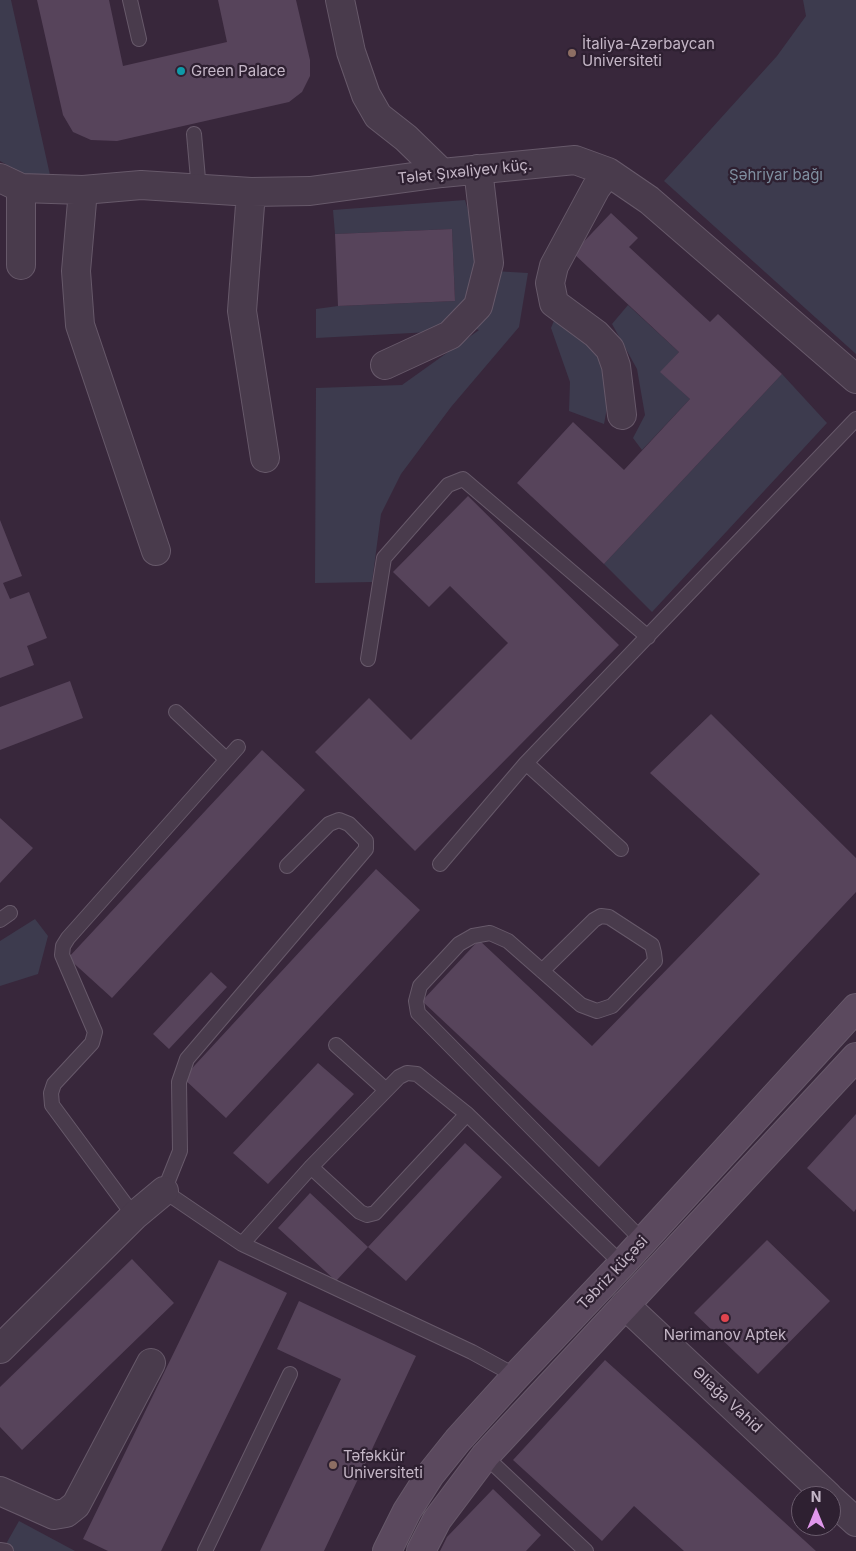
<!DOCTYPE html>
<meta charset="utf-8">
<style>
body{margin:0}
#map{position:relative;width:856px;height:1551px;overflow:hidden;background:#38273b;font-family:Inter,sans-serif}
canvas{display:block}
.north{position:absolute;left:791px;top:1486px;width:50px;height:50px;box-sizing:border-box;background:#2e2031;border:1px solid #6a5c6d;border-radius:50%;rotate:0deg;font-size:14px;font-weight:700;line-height:20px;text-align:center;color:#c5b7c7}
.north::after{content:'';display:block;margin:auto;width:18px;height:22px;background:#e097eb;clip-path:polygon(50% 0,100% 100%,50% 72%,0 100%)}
</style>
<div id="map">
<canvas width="856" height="1551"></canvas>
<div class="north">N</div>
</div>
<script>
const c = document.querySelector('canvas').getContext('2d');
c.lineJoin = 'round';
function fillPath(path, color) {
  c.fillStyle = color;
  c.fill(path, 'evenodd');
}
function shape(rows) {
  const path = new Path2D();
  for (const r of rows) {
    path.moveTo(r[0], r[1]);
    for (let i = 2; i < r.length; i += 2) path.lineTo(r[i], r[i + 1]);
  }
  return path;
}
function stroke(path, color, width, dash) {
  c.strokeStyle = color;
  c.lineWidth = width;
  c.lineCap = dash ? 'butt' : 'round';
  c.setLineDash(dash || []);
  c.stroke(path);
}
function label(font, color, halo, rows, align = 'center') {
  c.font = font + ' Inter,sans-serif';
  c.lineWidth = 4.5;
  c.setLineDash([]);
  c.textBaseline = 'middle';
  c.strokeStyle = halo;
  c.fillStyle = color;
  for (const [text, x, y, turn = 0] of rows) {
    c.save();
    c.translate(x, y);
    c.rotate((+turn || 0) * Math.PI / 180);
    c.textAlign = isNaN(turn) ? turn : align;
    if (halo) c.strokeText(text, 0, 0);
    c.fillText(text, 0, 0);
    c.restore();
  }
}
fillPath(shape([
 [0,0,11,0,50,175,30,178,0,161],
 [803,0,856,0,856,354,664,181,777,56,806,16],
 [465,200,475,235,476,270,528,273,519,327,451,407,401,474,381,514,372,582,315,583,316,388,402,385,479,330,452,321,431,332,316,338,316,309,338,306,455,301,452,229,335,234,333,210],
 [628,305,679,352,661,372,690,399,642,450,633,438,645,415,637,369,612,324],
 [557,313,600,351,611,387,604,424,569,411,570,382,551,328],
 [782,374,827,423,652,612,604,564],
 [35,919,48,936,38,974,0,986,0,941],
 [19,1521,75,1551,2,1551]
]), '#3d3b4e');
fillPath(shape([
 [37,0,109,0,123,66,227,42,218,0,296,0,310,60,310,76,302,92,289,102,117,141,91,140,73,132,63,115],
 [611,213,638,238,629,247,710,322,718,314,782,374,604,564,517,483,573,422,624,470,690,399,660,372,679,352,573,253],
 [452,229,455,301,338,306,335,234],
 [468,496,619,645,415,851,315,752,369,698,411,740,508,643,450,586,429,607,393,572],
 [0,520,22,576,3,583,10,599,29,592,47,638,27,646,34,665,0,678],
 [70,681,83,718,0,750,0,707],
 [711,714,856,858,856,892,599,1167,422,1001,479,940,592,1046,760,874,650,773],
 [262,750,305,790,112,998,68,958],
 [0,818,33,848,0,883],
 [376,869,420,910,226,1118,183,1078],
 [211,972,227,987,169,1049,153,1034],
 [318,1063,354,1094,268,1184,233,1153],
 [856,1114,856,1209,854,1212,807,1168],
 [465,1143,502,1177,406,1281,368,1247],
 [310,1193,368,1247,336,1281,278,1228],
 [767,1240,830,1301,758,1374,694,1313],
 [132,1259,174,1303,22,1450,0,1427,0,1387],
 [219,1260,287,1293,161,1551,108,1551,83,1539],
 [299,1301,416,1356,324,1551,260,1551,341,1379,277,1349],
 [605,1360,694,1440,816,1551,684,1551,634,1506,602,1541,513,1460],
 [493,1489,541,1535,526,1551,440,1551,447,1537]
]), '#57445b');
const service = shape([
 [130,0,139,39],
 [194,134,199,190],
 [368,659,384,558,448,485,463,479,648,637],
 [176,712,226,759],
 [526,763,621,849],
 [440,864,526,763,856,419],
 [287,866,329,824,339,820,349,824,366,841,366,849,187,1059,179,1082,180,1151,164,1191,242,1244,472,1352,516,1376],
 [0,920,10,913],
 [542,971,594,920,601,916,609,917,652,945,654,953,655,961,612,1006,597,1011,581,1005,508,941,490,933,473,936,459,944,420,986,416,1001,418,1013,643,1241],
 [336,1045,386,1090],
 [311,1167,360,1212,367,1215,375,1213,467,1114],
 [134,1216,52,1105,51,1093,54,1084,92,1043,95,1032,62,955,63,946,68,938,238,747],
 [242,1244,311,1167,399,1077,407,1073,417,1074,467,1114,622,1264],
 [485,1456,586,1551],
 [0,1550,6,1551],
 [205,1551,290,1374]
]);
const minor = shape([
 [340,0,351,52,366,95,378,116,406,138,442,173],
 [608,172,596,188,554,266,550,283,554,303,596,334,610,349,616,366,622,415],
 [0,178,21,188,83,190,141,185,251,192,310,191,442,173,575,160,608,172,649,200,856,379],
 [83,190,76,271,80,325,156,551],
 [251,192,242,311,265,458],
 [21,265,21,188],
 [385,365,450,335,478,306,489,263,478,169],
 [625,1305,828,1496],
 [0,1349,134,1216,164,1191],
 [0,1491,54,1515,66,1513,76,1505,151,1363],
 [831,1499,856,1522]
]);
const secondary = shape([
 [387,1551,407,1511,430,1475,458,1440,516,1376,622,1264,856,1008],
 [421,1551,437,1520,485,1456,856,1057]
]);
stroke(service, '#67596a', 16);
stroke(minor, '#67596a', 30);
stroke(secondary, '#67596a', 30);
stroke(service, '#493b4c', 14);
stroke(minor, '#493b4c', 28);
stroke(secondary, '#5b495e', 28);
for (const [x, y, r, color] of [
 [572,53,5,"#8d6e63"],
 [181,71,5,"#0f9aa8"],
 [725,1318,5,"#e0444e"],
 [333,1465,5,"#8d6e63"]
]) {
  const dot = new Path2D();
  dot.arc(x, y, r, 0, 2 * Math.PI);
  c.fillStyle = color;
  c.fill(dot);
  stroke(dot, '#2e2031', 2);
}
label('15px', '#c5b7c7', '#2e2031', [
 ["İtaliya-Azərbaycan",582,44],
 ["Universiteti",582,61],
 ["Green Palace",191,71],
 ["Nərimanov Aptek",725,1335,"center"],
 ["Təfəkkür",343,1456],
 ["Universiteti",343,1473]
], 'left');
label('15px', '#c5b7c7', '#2e2031', [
 ["Tələt Şıxəliyev küç.",465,172,-6],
 ["Təbriz küçəsi",613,1273,-47],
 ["Əliağa Vahid",727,1400,43]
]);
label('15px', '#7f8fa0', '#2e2031', [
 ["Şəhriyar bağı",776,175]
]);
</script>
